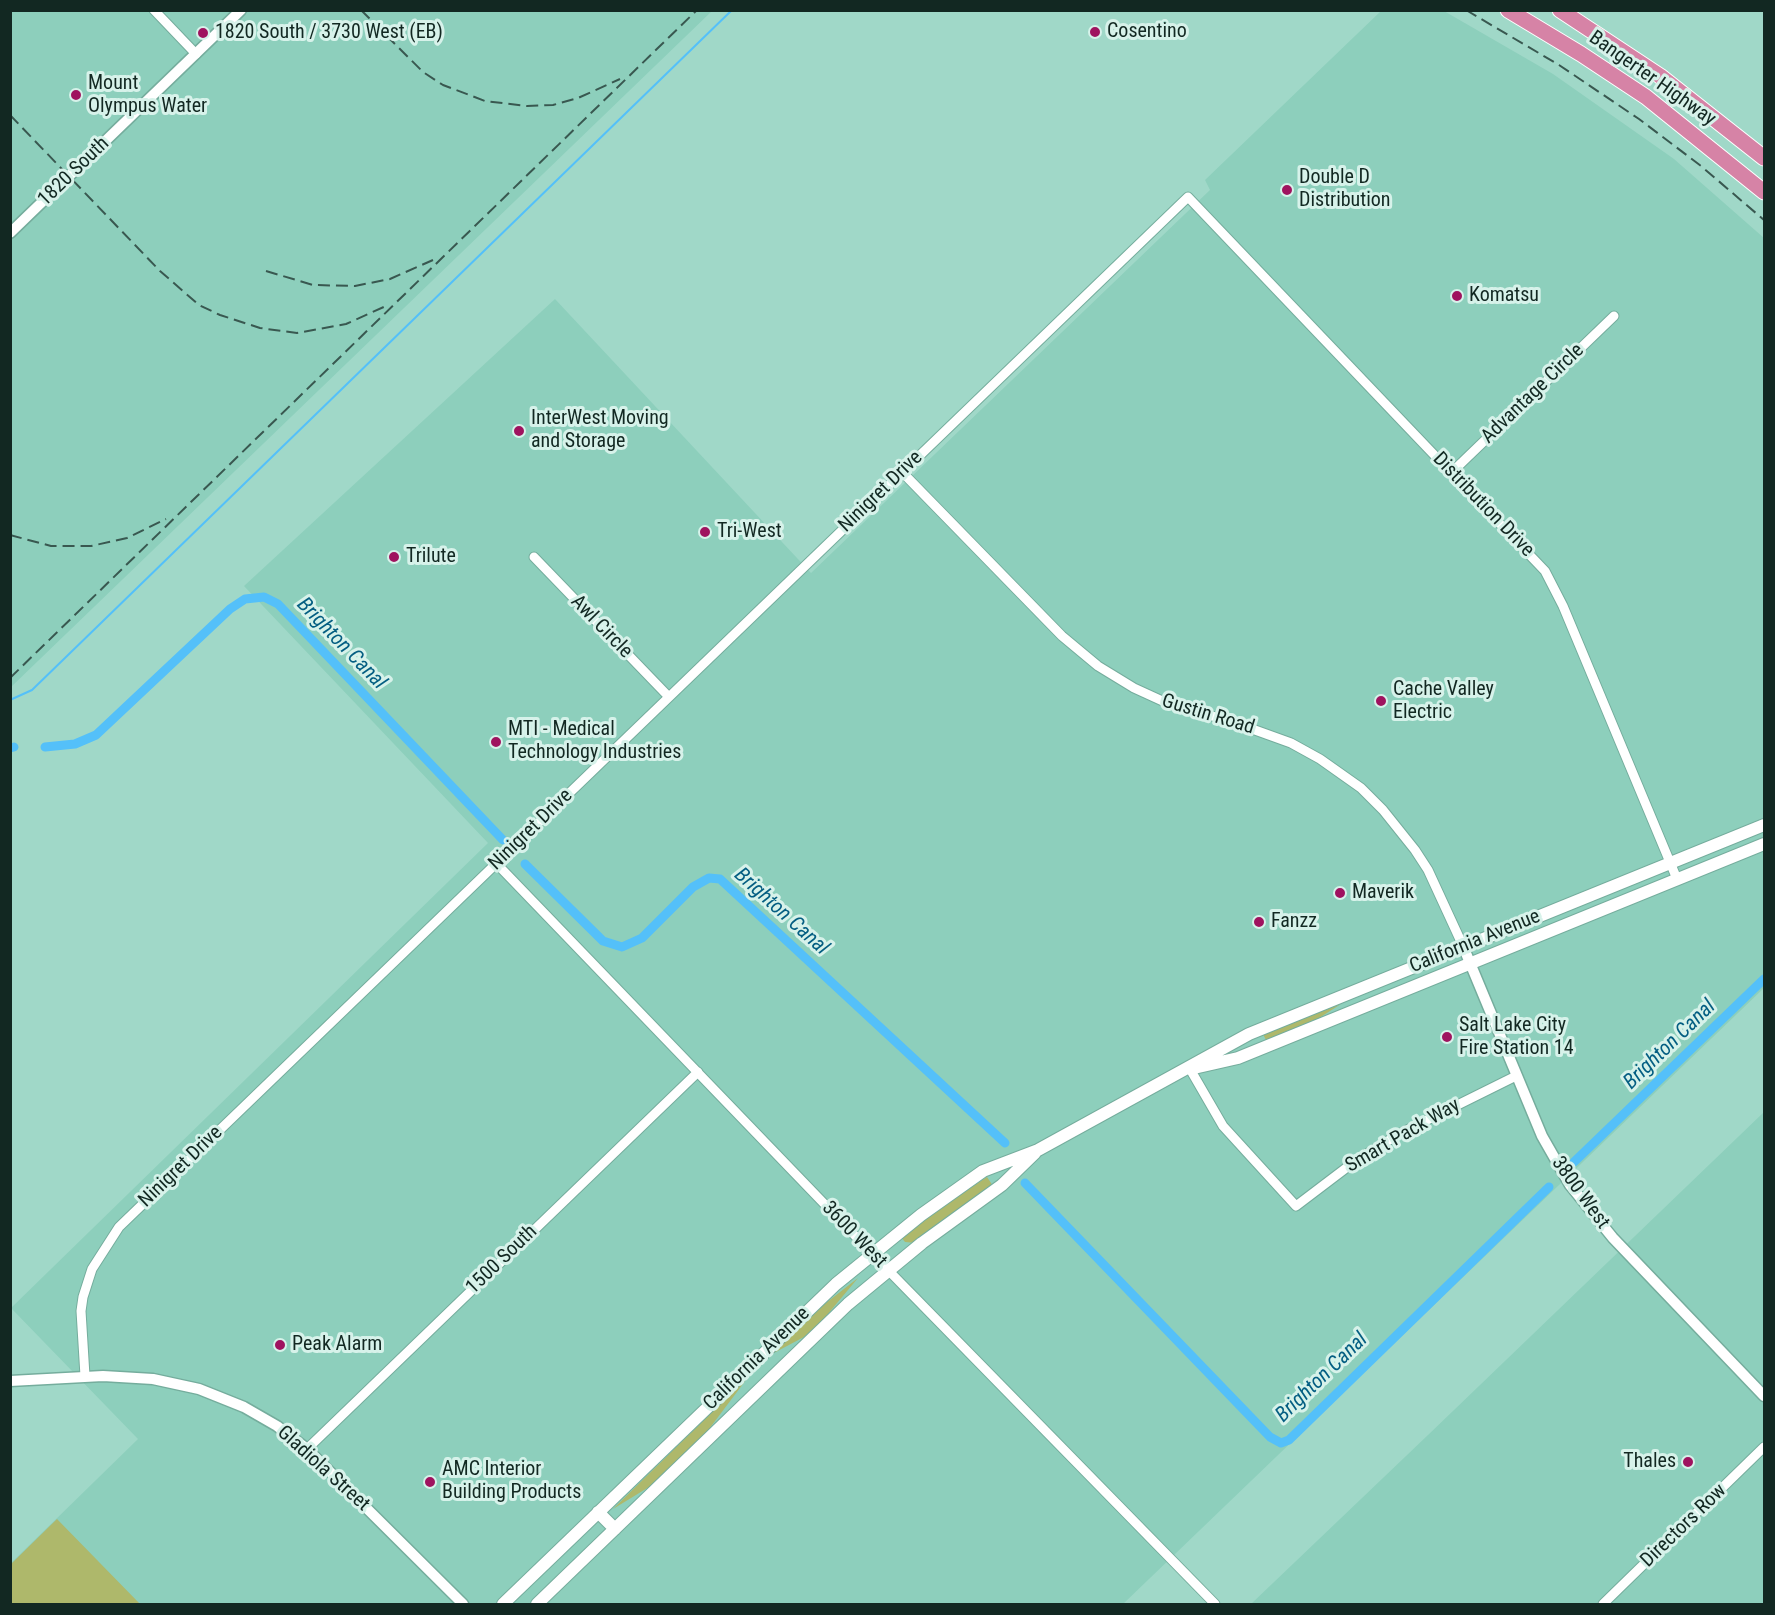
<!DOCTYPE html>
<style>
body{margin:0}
#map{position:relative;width:1775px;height:1615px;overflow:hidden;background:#a0d8c8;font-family:"Roboto Condensed",sans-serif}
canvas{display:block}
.frame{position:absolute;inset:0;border:12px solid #122822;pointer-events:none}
</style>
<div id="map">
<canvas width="1775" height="1615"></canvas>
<div class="frame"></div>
</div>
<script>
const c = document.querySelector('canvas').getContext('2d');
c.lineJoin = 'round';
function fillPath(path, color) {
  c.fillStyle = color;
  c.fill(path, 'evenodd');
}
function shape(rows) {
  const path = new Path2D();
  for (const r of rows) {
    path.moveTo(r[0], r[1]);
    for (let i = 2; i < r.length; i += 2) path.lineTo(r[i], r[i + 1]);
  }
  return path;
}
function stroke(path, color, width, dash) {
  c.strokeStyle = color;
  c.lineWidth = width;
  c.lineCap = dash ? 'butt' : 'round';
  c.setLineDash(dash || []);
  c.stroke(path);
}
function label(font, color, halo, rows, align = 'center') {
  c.font = font + ' "Roboto Condensed",sans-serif';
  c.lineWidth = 6;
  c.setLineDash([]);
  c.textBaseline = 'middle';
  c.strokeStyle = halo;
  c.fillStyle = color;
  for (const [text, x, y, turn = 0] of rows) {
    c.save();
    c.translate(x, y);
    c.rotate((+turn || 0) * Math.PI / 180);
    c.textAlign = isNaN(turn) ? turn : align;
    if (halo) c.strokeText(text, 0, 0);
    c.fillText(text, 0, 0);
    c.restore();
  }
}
fillPath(shape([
 [11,11,712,11,11,687],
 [1381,11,1444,11,1553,74,1674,159,1764,238,1764,988,1123,1604,11,1604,10,1564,138,1439,11,1308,488,843,244,586,555,299,811,573,1210,190,1205,180],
 [1764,1112,1764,1604,1251,1604,1428,1435]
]), '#8dcfbc');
fillPath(shape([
 [1341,1004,1319,1018,1266,1040,1263,1034],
 [987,1177,993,1186,916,1243,905,1242,901,1237,938,1209],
 [858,1278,822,1321,804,1337,770,1355,808,1317],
 [749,1376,706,1433,649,1487,613,1509],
 [57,1519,140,1604,11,1604,11,1564]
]), '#aeb86b');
stroke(shape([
 [10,700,32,690,732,10]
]), '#54c0f9', 2);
stroke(shape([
 [45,747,75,744,96,735,230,609,245,599,264,597,278,604,503,840],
 [10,748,14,747],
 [525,864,603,941,622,947,642,938,693,887,709,878,720,879,1005,1143],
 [1574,1162,1764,979],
 [1025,1183,1270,1437,1281,1443,1289,1440,1549,1187]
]), '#54c0f9', 9);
const minor = shape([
 [154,10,196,54],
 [902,472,1062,636,1098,666,1134,688,1169,704,1230,721,1291,743,1320,759,1361,788,1383,810,1415,850,1428,870,1463,946],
 [1452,472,1614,316],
 [534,557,669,697],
 [496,863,888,1270,1215,1604],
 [1190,1069,1223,1126,1296,1206,1354,1162,1399,1134,1516,1076],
 [85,1376,81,1311,83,1297,92,1269,119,1227,1188,197,1545,571,1563,606,1677,879],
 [307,1449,698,1072],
 [1603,1604,1764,1447]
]);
const tertiary = shape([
 [10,233,241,10],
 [1463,946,1542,1136,1570,1185,1613,1238,1764,1396],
 [10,1381,103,1376,153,1379,199,1389,244,1407,277,1426,307,1449,463,1604]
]);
const secondary = shape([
 [1194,1068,1238,1058,1764,844],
 [598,1512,615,1529],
 [503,1604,836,1284,921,1215,983,1171,1038,1150,1249,1034,1764,825],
 [537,1604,848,1304,922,1243,1002,1185,1035,1153]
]);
const trunk = shape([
 [1508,10,1581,54,1646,97,1764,192],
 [1560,10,1660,76,1764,158]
]);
stroke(minor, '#75ad9d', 11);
stroke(tertiary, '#75ad9d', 13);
stroke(secondary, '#75ad9d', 14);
stroke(trunk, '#fff', 17);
stroke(minor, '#fff', 9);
stroke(tertiary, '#fff', 10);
stroke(secondary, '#fff', 12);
stroke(trunk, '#d683a6', 15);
stroke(shape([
 [361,10,423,72,443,85,485,101,527,106,553,105,578,98,620,79],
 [1466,10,1559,65,1639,119,1701,166,1764,220],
 [10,115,160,271,199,305,220,315,260,328,297,333,346,324,386,306],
 [266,271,313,285,355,286,390,279,433,260],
 [10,535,51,546,91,546,127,538,166,519],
 [10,678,697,10]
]), '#395850', 2, [12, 6]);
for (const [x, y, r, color] of [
 [1095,32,6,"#9f135f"],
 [203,33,6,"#9f135f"],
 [76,95,6,"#9f135f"],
 [1287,190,6,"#9f135f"],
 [1457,296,6,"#9f135f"],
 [519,431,6,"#9f135f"],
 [705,532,6,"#9f135f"],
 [394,557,6,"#9f135f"],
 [1381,701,6,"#9f135f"],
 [496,742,6,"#9f135f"],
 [1340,893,6,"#9f135f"],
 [1259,922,6,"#9f135f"],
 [1447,1037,6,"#9f135f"],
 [280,1345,6,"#9f135f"],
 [1688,1462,6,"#9f135f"],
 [430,1482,6,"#9f135f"]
]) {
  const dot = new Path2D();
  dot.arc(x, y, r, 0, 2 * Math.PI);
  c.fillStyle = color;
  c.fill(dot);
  stroke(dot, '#d7f2ea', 2);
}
label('20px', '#122822', '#d7f2ea', [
 ["Cosentino",1107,32],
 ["1820 South / 3730 West (EB)",215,33],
 ["Mount",88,84],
 ["Olympus Water",88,107],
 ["Double D",1299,178],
 ["Distribution",1299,201],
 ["Komatsu",1469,296],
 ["InterWest Moving",531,419],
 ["and Storage",531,442],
 ["Tri-West",717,532],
 ["Trilute",406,557],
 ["Cache Valley",1393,690],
 ["Electric",1393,713],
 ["MTI - Medical",508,730],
 ["Technology Industries",508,753],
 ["Maverik",1352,893],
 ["Fanzz",1271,922],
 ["Salt Lake City",1459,1026],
 ["Fire Station 14",1459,1049],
 ["Peak Alarm",292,1345],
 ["Thales",1676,1462,"right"],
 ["AMC Interior",442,1470],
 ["Building Products",442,1493]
], 'left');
label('20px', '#122822', '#d7f2ea', [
 ["Bangerter Highway",1652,79,35],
 ["1820 South",74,172,-44],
 ["Advantage Circle",1533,394,-44],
 ["Ninigret Drive",881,492,-44],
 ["Distribution Drive",1483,505,46],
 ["Awl Circle",601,627,46],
 ["Gustin Road",1208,715,17],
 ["Ninigret Drive",531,830,-44],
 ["California Avenue",1475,942,-22],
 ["Smart Pack Way",1403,1136,-30],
 ["Ninigret Drive",181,1167,-44],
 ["3800 West",1580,1193,54],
 ["3600 West",854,1235,46],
 ["1500 South",502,1260,-44],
 ["California Avenue",757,1359,-44],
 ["Gladiola Street",323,1469,42],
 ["Directors Row",1684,1526,-44]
]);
label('italic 21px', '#045e82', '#d7f2ea', [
 ["Brighton Canal",341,644,46],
 ["Brighton Canal",781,912,42],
 ["Brighton Canal",1670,1045,-44],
 ["Brighton Canal",1322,1378,-44]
]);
</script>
